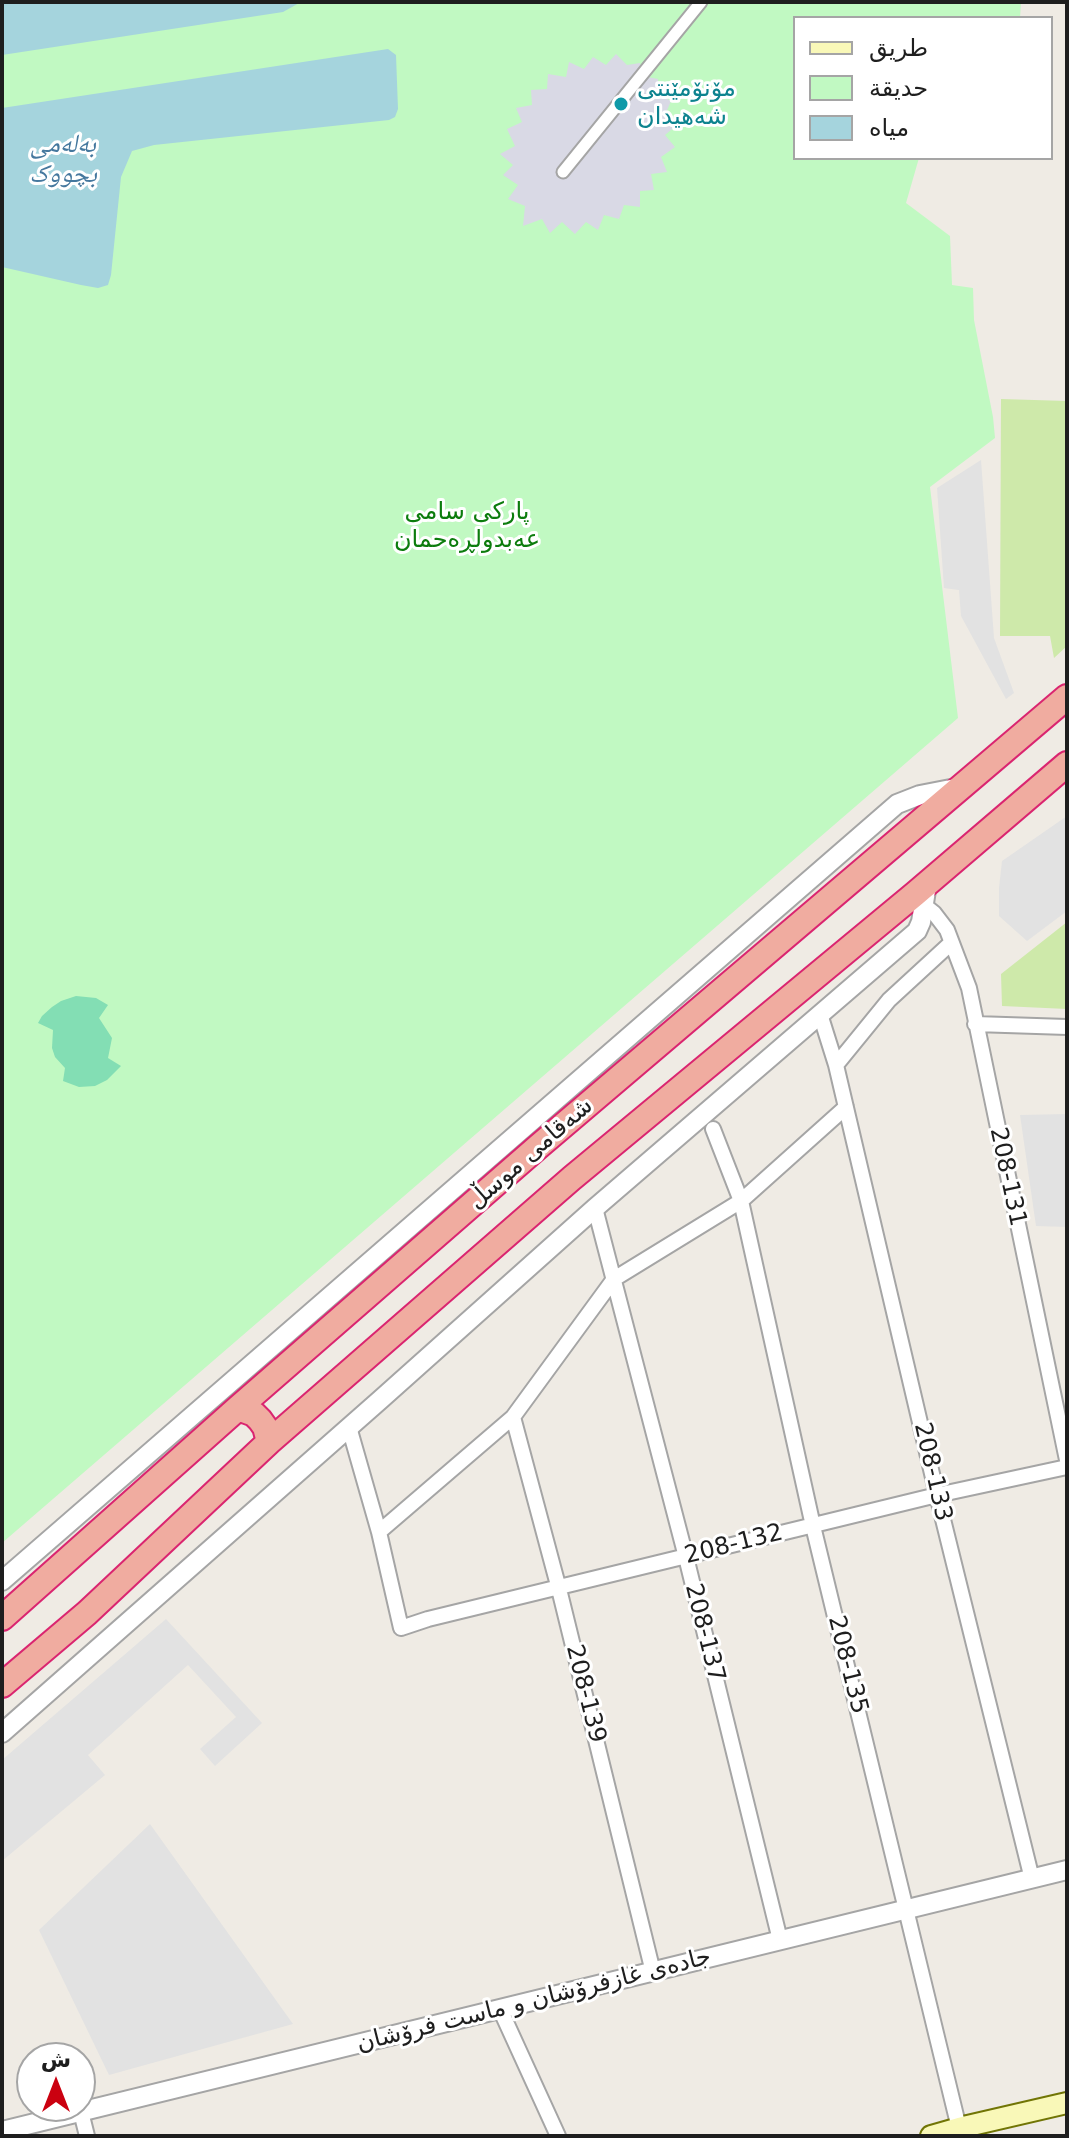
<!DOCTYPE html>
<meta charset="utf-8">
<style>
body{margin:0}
#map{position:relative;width:1069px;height:2138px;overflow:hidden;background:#efebe4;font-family:"DejaVu Sans","Noto Naskh Arabic",sans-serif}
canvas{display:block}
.frame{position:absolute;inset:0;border:4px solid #1e1e1e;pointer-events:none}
.legend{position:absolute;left:793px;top:16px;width:260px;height:144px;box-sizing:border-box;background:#fff;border:2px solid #a5a5a5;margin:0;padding:10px 14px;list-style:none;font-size:24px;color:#1e1e1e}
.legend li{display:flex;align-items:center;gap:16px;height:40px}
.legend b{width:40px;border:2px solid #a5a5a5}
.north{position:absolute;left:16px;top:2042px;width:80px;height:80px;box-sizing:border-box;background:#fff;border:2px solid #a5a5a5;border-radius:50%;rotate:0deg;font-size:22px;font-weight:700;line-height:32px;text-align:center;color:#1e1e1e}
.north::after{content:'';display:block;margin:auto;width:28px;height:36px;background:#cb0110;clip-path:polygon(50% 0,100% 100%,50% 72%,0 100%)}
</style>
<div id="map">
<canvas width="1069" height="2138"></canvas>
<div class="frame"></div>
<ul class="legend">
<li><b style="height:10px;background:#f9f8b8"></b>طريق</li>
<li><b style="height:22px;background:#c1f9c2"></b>حديقة</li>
<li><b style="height:22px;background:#a5d4dd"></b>مياه</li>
</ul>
<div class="north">ش</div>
</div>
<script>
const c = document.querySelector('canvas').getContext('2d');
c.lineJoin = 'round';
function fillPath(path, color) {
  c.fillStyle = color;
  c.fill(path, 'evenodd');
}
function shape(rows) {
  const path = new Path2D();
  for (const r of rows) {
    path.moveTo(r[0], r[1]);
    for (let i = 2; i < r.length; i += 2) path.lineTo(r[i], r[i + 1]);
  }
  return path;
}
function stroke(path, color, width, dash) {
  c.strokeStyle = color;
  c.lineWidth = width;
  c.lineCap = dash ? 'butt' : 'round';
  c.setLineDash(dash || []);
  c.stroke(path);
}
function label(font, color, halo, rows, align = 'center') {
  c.font = font + ' "DejaVu Sans","Noto Naskh Arabic",sans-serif';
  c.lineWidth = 6;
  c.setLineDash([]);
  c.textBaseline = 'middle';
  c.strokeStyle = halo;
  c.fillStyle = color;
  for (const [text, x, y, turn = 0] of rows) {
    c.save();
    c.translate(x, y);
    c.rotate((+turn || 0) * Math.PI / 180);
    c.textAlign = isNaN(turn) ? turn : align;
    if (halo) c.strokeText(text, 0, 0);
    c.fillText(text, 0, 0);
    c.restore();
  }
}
fillPath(shape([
 [1001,399,1067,401,1067,646,1054,658,1050,636,1000,636],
 [1067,922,1067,1009,1002,1006,1001,974]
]), '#cee9aa');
fillPath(shape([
 [2,2,1021,2,1020,18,795,18,795,158,919,158,906,203,950,236,952,285,973,288,974,320,993,417,995,438,930,487,958,718,2,1543]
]), '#c1f9c2');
fillPath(shape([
 [76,996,96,998,108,1005,99,1018,112,1038,108,1058,121,1066,107,1080,95,1086,79,1087,63,1081,65,1068,55,1057,52,1048,53,1030,38,1023,42,1016,52,1007,61,1001]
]), '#83deb4');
fillPath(shape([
 [981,460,994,638,1014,693,1006,699,961,616,959,590,944,588,937,488],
 [1067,816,1067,911,1027,941,999,916,999,888,1002,861],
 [1067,1114,1067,1227,1036,1226,1020,1115],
 [166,1619,262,1723,215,1766,200,1749,236,1717,188,1665,88,1755,105,1775,2,1861,2,1760],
 [150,1824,293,2024,109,2075,39,1930]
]), '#e2e2e2');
fillPath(shape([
 [616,54,627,65,640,63,642,76,658,79,658,94,671,101,665,115,677,125,665,135,675,147,661,157,667,172,651,174,654,190,640,191,640,207,624,205,619,219,604,215,598,230,586,222,575,234,562,222,550,233,542,219,523,226,525,206,508,199,518,185,503,175,513,165,500,154,515,146,507,129,522,122,516,108,532,105,531,90,547,89,548,74,566,77,569,62,584,69,593,57,606,65]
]), '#d9d9e5');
fillPath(shape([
 [2,2,301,2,283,12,2,55],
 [388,49,396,55,398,109,395,117,389,120,154,145,132,151,121,177,111,275,108,285,98,288,81,285,2,267,2,108]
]), '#a5d4dd');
const pedestrian = shape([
 [563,172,701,2]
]);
const minor = shape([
 [924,905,934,913,947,930,969,988,1067,1460],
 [820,1014,836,1065,937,1495,1032,1879],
 [975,1024,1067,1027],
 [836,1065,889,1000,951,943],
 [846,1107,741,1201,614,1279,513,1417,379,1532,401,1628,428,1619,937,1495,1067,1467],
 [713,1129,741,1201,813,1526,959,2128],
 [595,1208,686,1557,780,1940],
 [513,1417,559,1589,653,1972],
 [349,1427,379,1532],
 [500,2009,558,2136],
 [81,2112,87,2136]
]);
const tertiary = shape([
 [2,1581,897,804,920,795,961,787],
 [2,1733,380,1400,595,1208,917,931,921,922,927,884],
 [2,2131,1067,1870]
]);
const secondary = shape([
 [931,2136,959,2128,1067,2103]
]);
const trunk = shape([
 [238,1408,254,1414,260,1420,265,1427,269,1442],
 [2,1618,238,1408,539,1146,1067,697],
 [2,1685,87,1613,269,1442,572,1178,915,894,1067,764]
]);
stroke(pedestrian, '#a5a5a5', 15);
stroke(minor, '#a5a5a5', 18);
stroke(tertiary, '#a5a5a5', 22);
stroke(secondary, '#717505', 24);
stroke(trunk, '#da2570', 28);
stroke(pedestrian, '#fff', 11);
stroke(minor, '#fff', 14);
stroke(tertiary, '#fff', 18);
stroke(secondary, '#f9f8b8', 20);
stroke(trunk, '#f0aca0', 24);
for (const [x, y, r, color] of [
 [621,104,8,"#0f9aa8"]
]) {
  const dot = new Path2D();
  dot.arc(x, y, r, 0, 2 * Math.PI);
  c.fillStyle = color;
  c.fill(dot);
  stroke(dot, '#fff', 3);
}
label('24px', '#0d838f', '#fff', [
 ["مۆنۆمێنتی",637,90],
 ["شەھیدان",637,118]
], 'left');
label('24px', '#0c7c0d', '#fff', [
 ["پارکی سامی",467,513],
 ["عەبدولڕەحمان",467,541]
]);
label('24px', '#1e1e1e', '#fff', [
 ["شەقامی موسڵ",531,1154,-41],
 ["208-131",1007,1177,78],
 ["208-133",932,1472,77],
 ["208-132",734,1545,-14],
 ["208-137",704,1633,76],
 ["208-135",847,1665,76],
 ["208-139",585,1694,76],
 ["جاده‌ی غازفرۆشان و ماست فرۆشان",534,2001,-14]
]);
label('italic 26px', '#45789e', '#fff', [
 ["بەلەمی",63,145],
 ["بچووک",63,175]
]);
</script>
